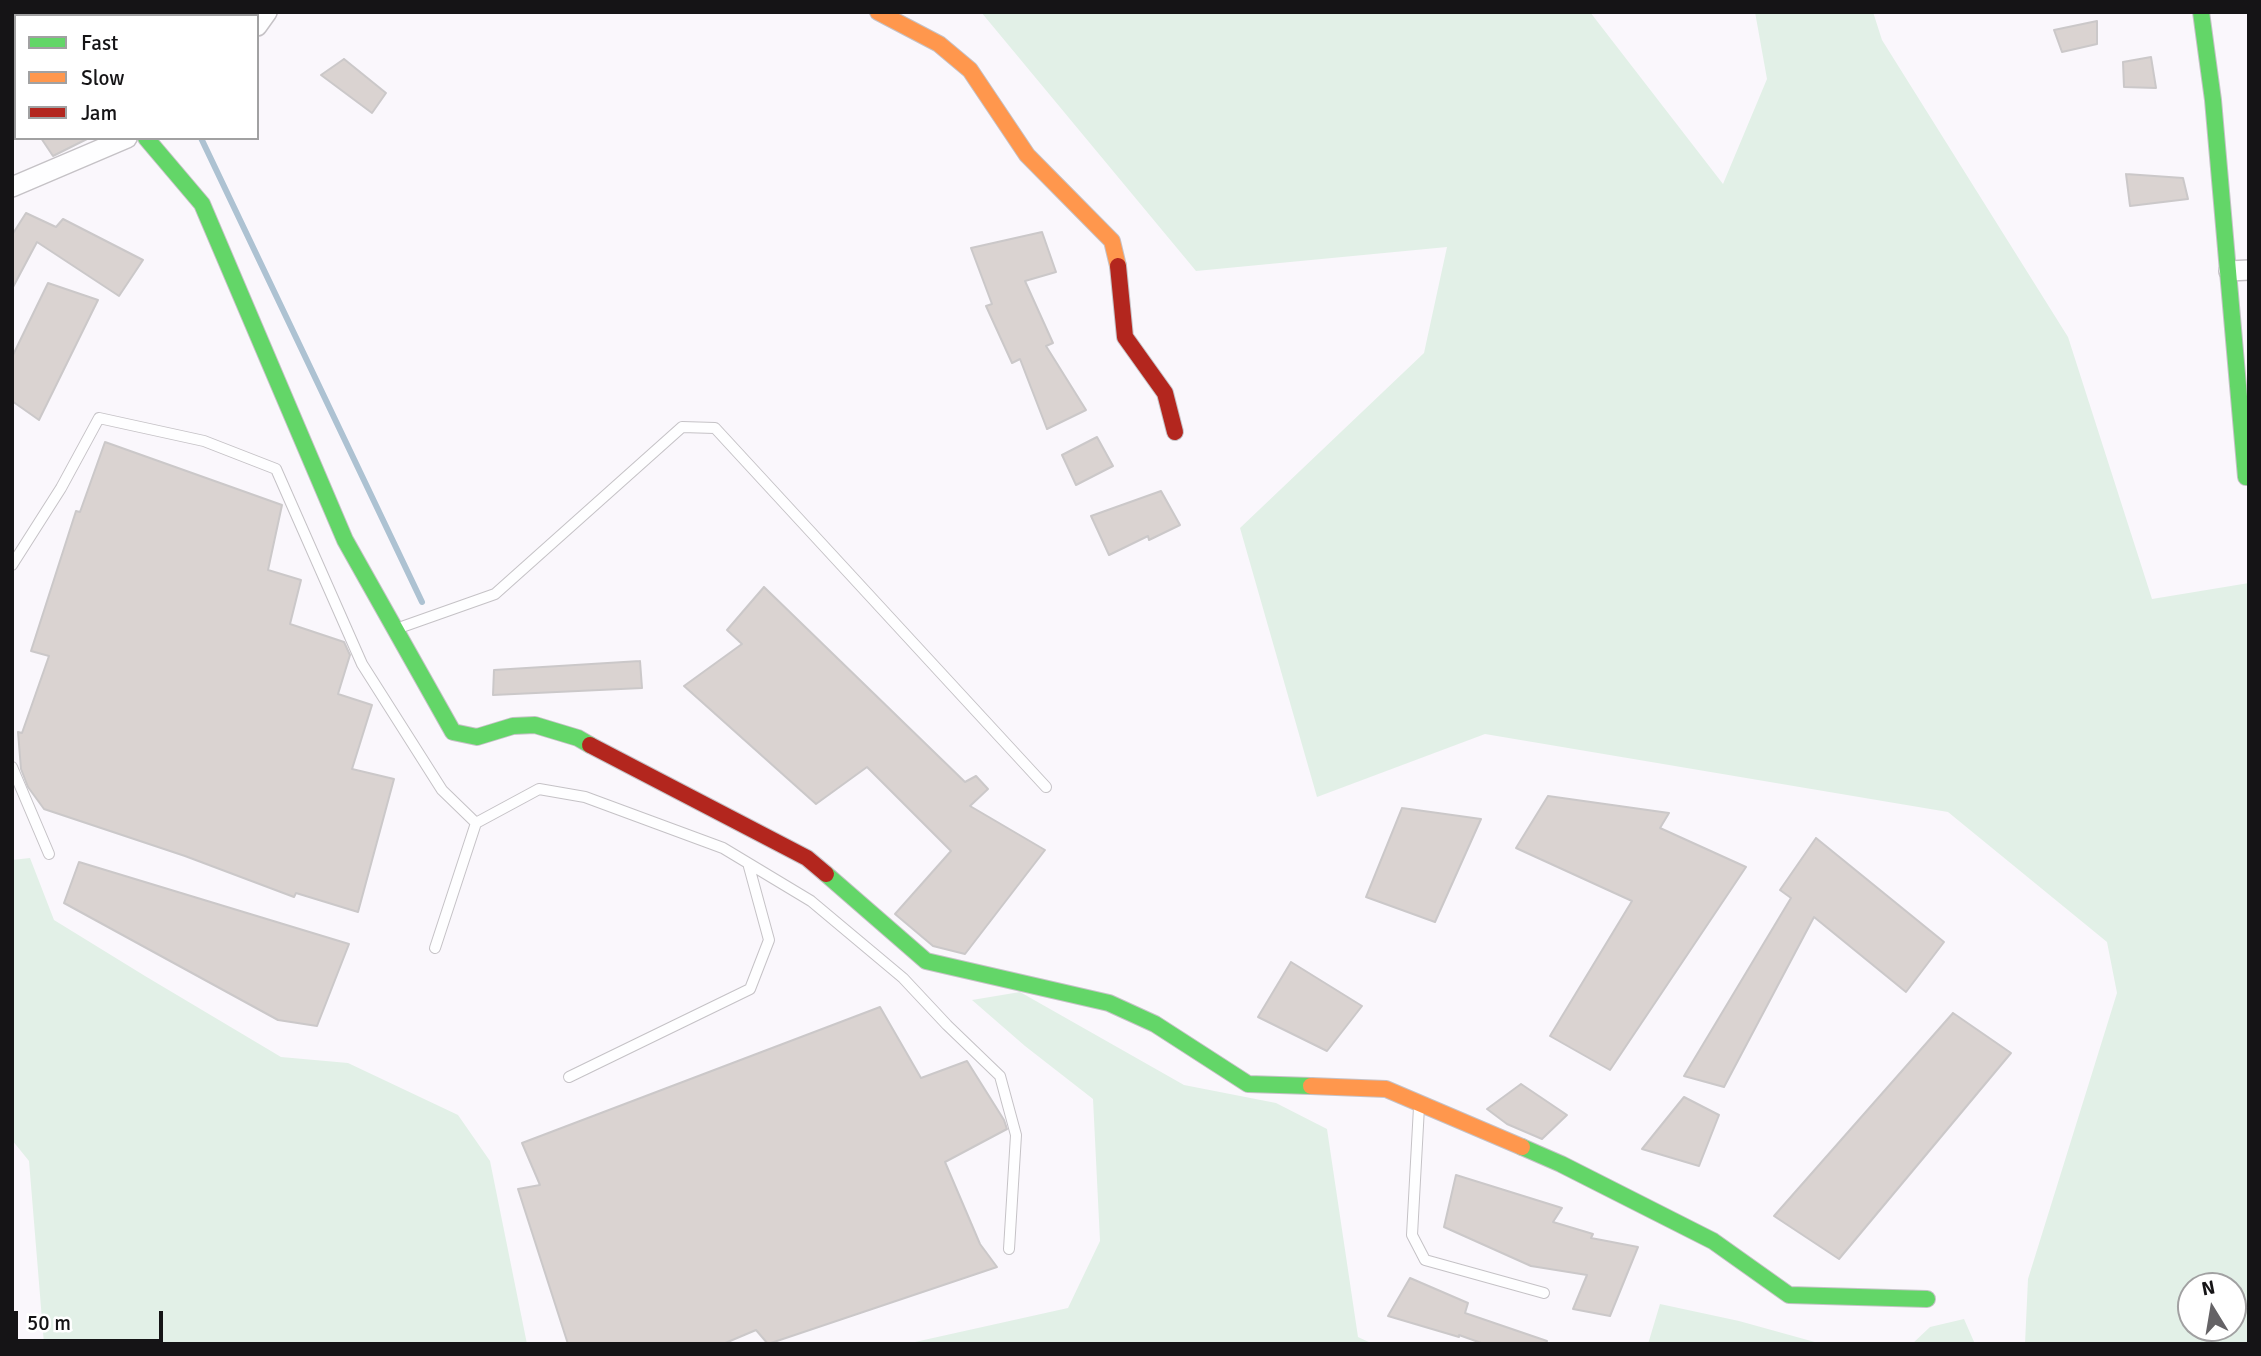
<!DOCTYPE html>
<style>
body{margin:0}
#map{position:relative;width:2261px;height:1356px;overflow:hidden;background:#faf7fc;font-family:Signika,sans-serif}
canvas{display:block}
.frame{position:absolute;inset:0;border:14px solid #151416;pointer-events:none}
.legend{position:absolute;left:14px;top:14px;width:245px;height:126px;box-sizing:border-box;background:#fff;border:2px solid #a1a1a2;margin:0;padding:9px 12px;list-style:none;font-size:21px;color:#151416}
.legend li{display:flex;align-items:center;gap:14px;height:35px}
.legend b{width:35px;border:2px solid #a1a1a2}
.north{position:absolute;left:2177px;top:1272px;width:70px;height:70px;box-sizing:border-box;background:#fff;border:2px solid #a1a1a2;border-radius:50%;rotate:349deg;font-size:19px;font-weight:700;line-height:28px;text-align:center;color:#151416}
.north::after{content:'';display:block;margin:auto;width:24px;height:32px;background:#656366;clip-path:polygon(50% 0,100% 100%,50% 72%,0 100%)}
.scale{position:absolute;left:14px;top:1311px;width:149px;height:32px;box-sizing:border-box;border:4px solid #151416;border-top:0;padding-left:9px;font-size:21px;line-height:24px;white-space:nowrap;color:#151416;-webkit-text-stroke:5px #fff;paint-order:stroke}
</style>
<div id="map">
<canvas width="2261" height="1356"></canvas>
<div class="frame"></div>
<ul class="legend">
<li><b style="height:9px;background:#63d668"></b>Fast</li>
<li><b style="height:9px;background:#ff974d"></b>Slow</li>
<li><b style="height:9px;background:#b3261e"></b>Jam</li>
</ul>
<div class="north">N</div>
<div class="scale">50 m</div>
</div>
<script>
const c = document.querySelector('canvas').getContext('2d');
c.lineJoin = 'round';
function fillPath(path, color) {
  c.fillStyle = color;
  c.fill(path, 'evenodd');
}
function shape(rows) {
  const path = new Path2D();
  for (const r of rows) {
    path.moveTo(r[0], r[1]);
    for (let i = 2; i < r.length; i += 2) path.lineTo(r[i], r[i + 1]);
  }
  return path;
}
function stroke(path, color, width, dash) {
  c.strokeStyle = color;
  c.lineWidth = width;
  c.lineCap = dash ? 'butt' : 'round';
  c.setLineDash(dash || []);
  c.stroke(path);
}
fillPath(shape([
 [981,12,1590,12,1723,184,1767,79,1755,12,1873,12,1882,40,2068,337,2152,599,2249,583,2249,1344,2025,1344,2028,1279,2117,993,2107,942,1948,812,1485,734,1317,797,1240,528,1424,353,1447,247,1196,271],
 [2191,1286,2233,1286,2233,1328,2191,1328],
 [30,858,54,920,145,976,281,1057,348,1063,458,1115,490,1161,527,1344,44,1344,29,1161,12,1140,12,860],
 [1020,992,1184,1085,1276,1103,1327,1129,1358,1337,1373,1344,906,1344,1068,1308,1100,1241,1093,1099,1025,1046,972,1000],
 [1660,1304,1739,1321,1822,1344,1648,1344],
 [1964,1319,1975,1344,1912,1344,1930,1327]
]), '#e2f0e7');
stroke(shape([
 [145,12,146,16],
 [201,138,422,602]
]), '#adc2d2', 6);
const building = shape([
 [2097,21,2097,44,2062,52,2054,30,2097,21],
 [2151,57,2156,88,2124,87,2123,62,2151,57],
 [344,59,386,93,372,113,321,75,344,59],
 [41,138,89,138,53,156,41,138],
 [2126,174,2183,178,2188,199,2130,206,2126,174],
 [26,213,56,227,63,219,143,260,119,296,37,242,12,289,12,235,26,213],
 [1042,232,1056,272,1025,281,1053,343,1046,346,1086,410,1047,429,1020,359,1012,363,986,306,992,304,971,248,1042,232],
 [48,283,98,300,39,420,12,401,12,357,48,283],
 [1097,437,1113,466,1076,485,1062,455,1097,437],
 [105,442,282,505,268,570,301,580,290,624,344,642,350,655,338,694,372,705,352,769,394,779,358,912,296,893,294,897,185,856,44,809,28,787,21,769,18,732,22,733,49,656,31,651,76,511,80,512,105,442],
 [1161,491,1180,525,1149,540,1148,536,1109,555,1091,516,1161,491],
 [764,587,965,782,976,776,988,789,970,806,1045,850,965,954,933,946,895,914,951,851,867,767,816,804,684,686,742,644,727,630,764,587],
 [640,661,642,688,493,695,494,670,640,661],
 [1548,796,1669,813,1660,828,1746,867,1610,1070,1550,1036,1632,901,1516,848,1548,796],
 [1402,808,1481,819,1435,922,1366,897,1402,808],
 [1816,838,1944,942,1906,992,1814,917,1724,1087,1684,1076,1791,898,1780,890,1816,838],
 [79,862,349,944,317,1026,278,1020,64,903,79,862],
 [1291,962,1362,1006,1327,1051,1258,1017,1291,962],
 [880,1007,921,1078,967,1061,1004,1120,1007,1129,945,1162,980,1244,997,1267,768,1344,756,1330,723,1344,568,1344,518,1189,540,1185,522,1143,880,1007],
 [1953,1013,2011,1053,1839,1259,1774,1216,1953,1013],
 [1521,1084,1567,1115,1542,1139,1507,1124,1487,1109,1521,1084],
 [1684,1097,1719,1115,1699,1166,1642,1149,1684,1097],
 [1456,1175,1562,1208,1553,1222,1593,1234,1591,1238,1638,1247,1610,1316,1573,1309,1587,1275,1531,1266,1444,1227,1456,1175],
 [1410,1278,1468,1303,1465,1313,1547,1341,1546,1344,1484,1344,1459,1335,1459,1337,1388,1316,1410,1278]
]);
fillPath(building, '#dad3d1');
stroke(building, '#cbc8c9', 2);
const lane = shape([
 [12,565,61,488,99,418,204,441,276,469,362,664,442,790,476,823,435,948],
 [396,629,495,594,682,427,715,428,1046,787],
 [12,767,49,854],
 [476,823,539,789,585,797,723,848,811,901,903,978,947,1025,1000,1076,1016,1135,1009,1249],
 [569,1077,750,989,769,940,748,863],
 [1419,1107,1412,1235,1425,1260,1544,1293]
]);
const street = shape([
 [257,26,267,12],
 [12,187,127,138],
 [2229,271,2249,270]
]);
const fast = shape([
 [2201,12,2213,100,2246,477],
 [146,138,202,204,345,540,453,732,477,737,513,726,535,725,578,738,590,745],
 [826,874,926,961,1109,1003,1155,1024,1248,1084,1311,1086],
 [1522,1147,1561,1164,1713,1241,1789,1295,1927,1299]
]);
const slow = shape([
 [878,12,939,44,970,70,1027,155,1112,241,1118,266],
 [1311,1086,1386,1089,1522,1147]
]);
const jam = shape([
 [1118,266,1125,337,1165,393,1175,432],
 [590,745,807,858,826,874]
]);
stroke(lane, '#c5c2c6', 12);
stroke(street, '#c5c2c6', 22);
stroke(fast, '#c5c2c6', 18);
stroke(slow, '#c5c2c6', 18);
stroke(jam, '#c5c2c6', 18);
stroke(lane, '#fefeff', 10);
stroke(street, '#fefeff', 19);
stroke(fast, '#63d668', 16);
stroke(slow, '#ff974d', 16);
stroke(jam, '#b3261e', 16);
</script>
